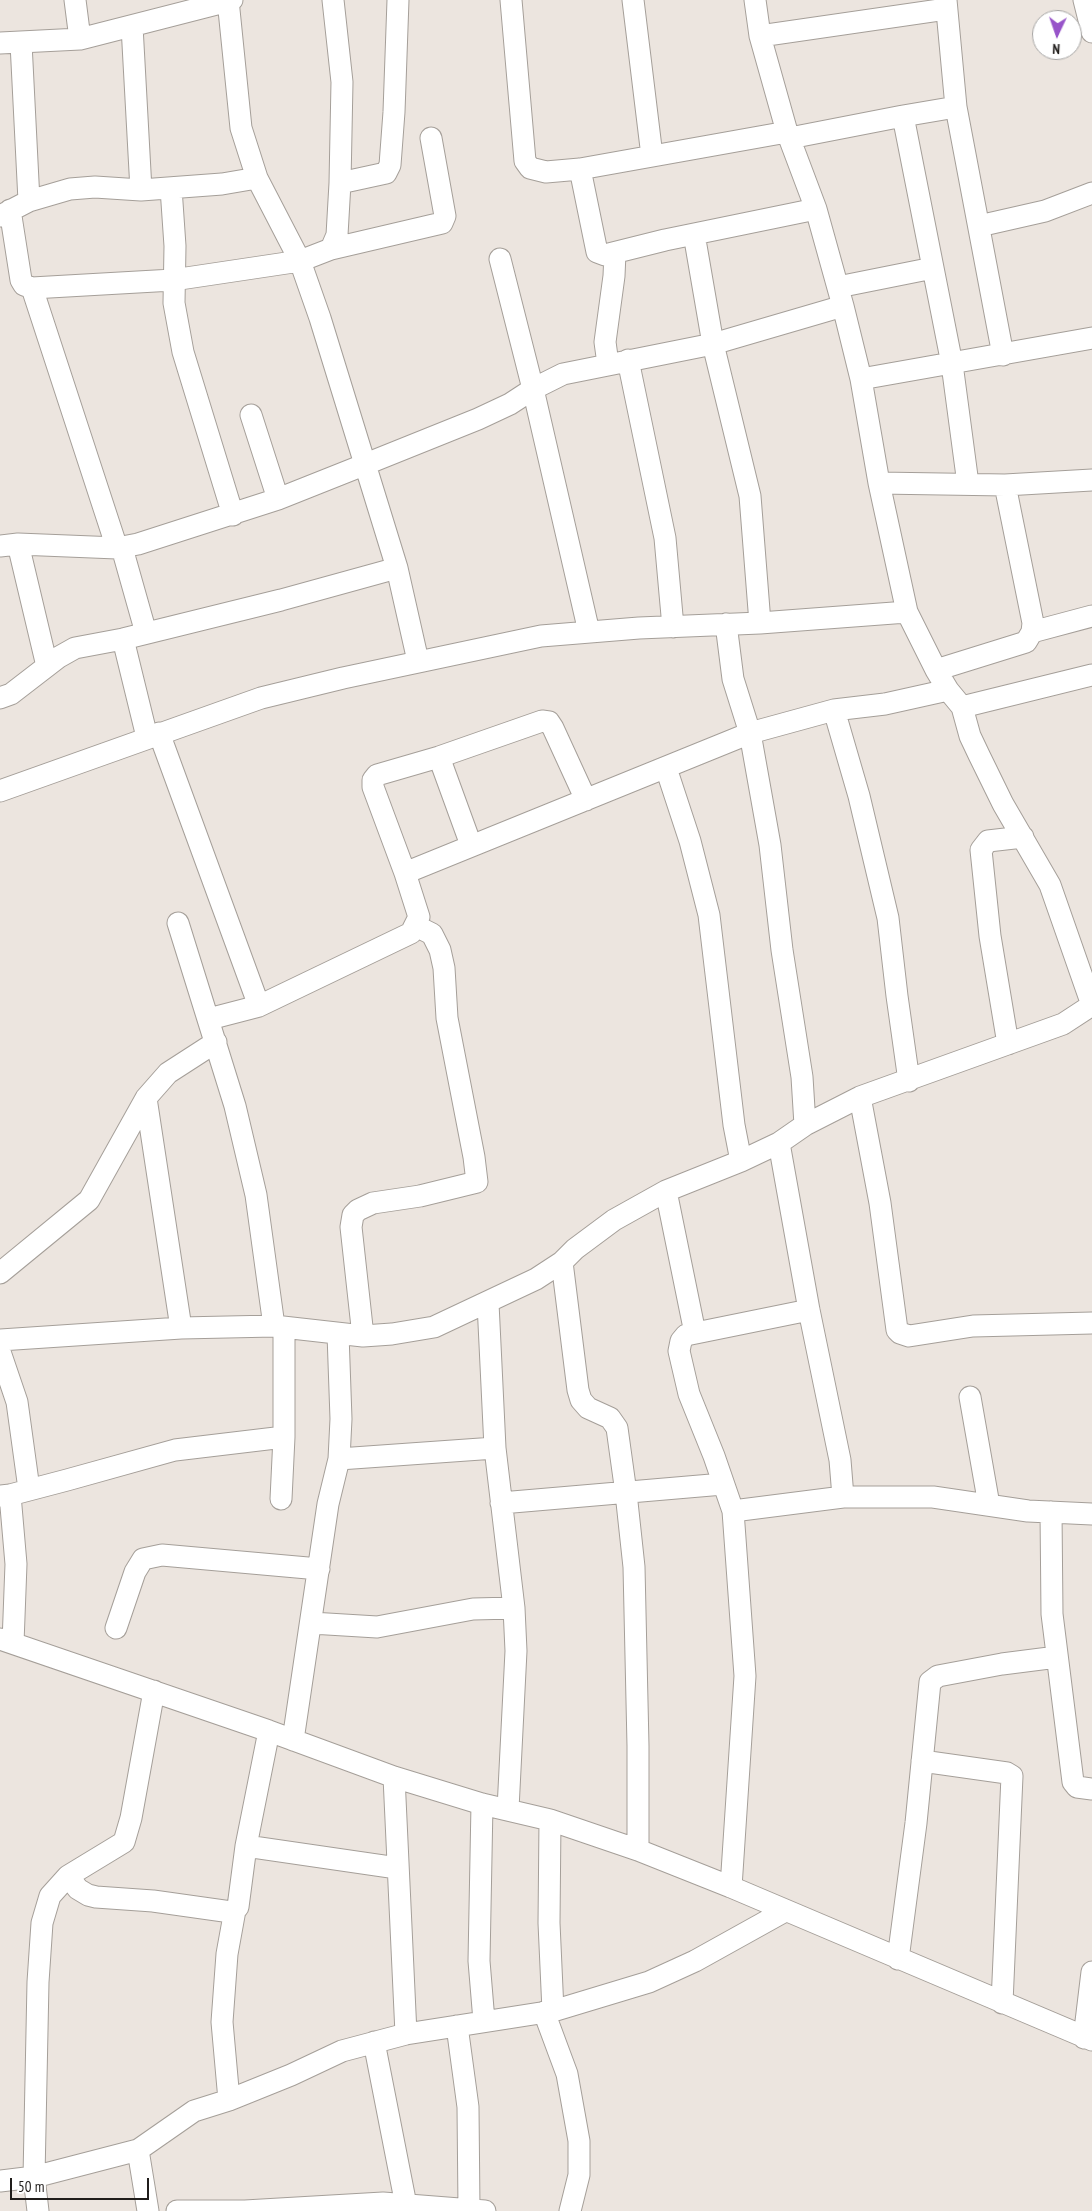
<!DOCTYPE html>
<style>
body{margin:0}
#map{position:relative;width:1092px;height:2211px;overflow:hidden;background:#ece5df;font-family:"PT Sans Narrow",sans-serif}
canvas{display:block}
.north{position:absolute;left:1032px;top:10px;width:50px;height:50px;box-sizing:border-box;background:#fff;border:1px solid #a6a5a4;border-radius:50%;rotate:183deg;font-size:14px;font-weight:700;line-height:20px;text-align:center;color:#201d1b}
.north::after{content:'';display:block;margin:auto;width:18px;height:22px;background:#9754c9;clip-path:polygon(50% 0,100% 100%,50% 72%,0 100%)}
.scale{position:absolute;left:10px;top:2178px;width:139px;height:22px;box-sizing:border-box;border:2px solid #201d1b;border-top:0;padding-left:6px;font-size:15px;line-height:18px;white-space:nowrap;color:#201d1b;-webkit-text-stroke:4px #fff;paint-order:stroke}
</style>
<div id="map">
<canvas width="1092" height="2211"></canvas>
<div class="north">N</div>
<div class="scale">50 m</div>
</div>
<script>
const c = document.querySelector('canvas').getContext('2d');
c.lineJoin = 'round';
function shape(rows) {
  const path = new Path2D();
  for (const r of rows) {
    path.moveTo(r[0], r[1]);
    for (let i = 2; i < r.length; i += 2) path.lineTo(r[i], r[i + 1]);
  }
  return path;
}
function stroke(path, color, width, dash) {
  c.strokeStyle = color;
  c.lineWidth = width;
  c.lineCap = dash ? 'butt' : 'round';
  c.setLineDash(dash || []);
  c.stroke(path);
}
const minor = shape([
 [75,0,80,39],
 [228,0,241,128,257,178,300,261,320,318,397,568,418,661],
 [511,0,525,161,530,168,546,172,580,169,787,132],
 [633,0,652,156],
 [755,0,760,36,787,132,816,209,843,306,861,379,879,483,907,612,936,670,948,690,962,707,970,736,979,755,1003,804,1050,885,1092,1005],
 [946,0,956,107,1003,355],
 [1084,0,1092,32],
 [132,26,141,190],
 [760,36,946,9],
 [0,43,80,39,232,0],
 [21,43,29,201],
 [903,116,952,364,968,484],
 [790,138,903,116,956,107],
 [580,169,597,252,605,255,665,240,816,209],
 [340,183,386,173,390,165,394,112,398,0],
 [171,188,175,246,174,303,183,352,233,515],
 [10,210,21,280,24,285,32,288,173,280,300,261,331,249,337,235,340,183,342,82,333,0],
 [0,216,29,201,70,189,95,187,141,190,222,184,257,178],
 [979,226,1045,211,1092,193],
 [694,234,713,344,750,496,760,623],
 [331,249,442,223,445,216,431,138],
 [500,259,533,389,589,632],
 [838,287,933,268],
 [32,288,117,548],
 [628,360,665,538,673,627],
 [608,364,605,342,614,276,615,253],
 [861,379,1092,338],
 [251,415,278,499],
 [879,483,1005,485,1092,480],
 [18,544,47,666],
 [0,546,18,544,117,548,138,544,278,499,366,464,478,419,510,404,533,389,563,374,713,344,843,306],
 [122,548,146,633],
 [726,624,733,679,750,733,770,845,782,950,802,1077,805,1125],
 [1032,632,1092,616],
 [123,639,147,737],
 [936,670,1026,642,1032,632,1033,623,1005,485],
 [0,698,11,694,59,657,75,648,123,639,281,600,397,568],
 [962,707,1092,675],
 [834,710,859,796,888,918,897,996,909,1081],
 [159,733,259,1006],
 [439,757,471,845],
 [666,768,690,841,709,915,734,1125,741,1161],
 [0,791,261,698,343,678,541,636,639,628,760,623,907,612],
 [405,873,373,787,373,780,377,775,439,757,542,721,549,722,553,728,586,800],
 [178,923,235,1106,256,1195,274,1326],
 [209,1019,259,1006,411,933,419,917,405,873,750,733,834,710,885,704,948,690],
 [1008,1044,990,936,981,850,988,841,1023,837],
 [860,1097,880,1203,897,1330,900,1333,909,1336,973,1326,1092,1323],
 [146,1098,181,1328],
 [666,1191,695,1333],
 [562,1262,578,1390,581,1400,588,1408,610,1418,617,1428,626,1493,634,1567,638,1746,638,1850],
 [0,1273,89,1200,146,1098,168,1073,216,1042],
 [488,1303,495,1448,514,1608,516,1651,508,1809],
 [363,1336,351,1227,353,1215,358,1210,373,1203,420,1196,477,1182,474,1157,447,1018,444,968,440,950,432,934,416,926],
 [0,1340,181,1328,274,1326,363,1336,392,1334,434,1327,536,1279,562,1262,575,1249,614,1220,666,1191,741,1161,779,1143,805,1125,860,1097,1063,1024,1092,1005],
 [0,1352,17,1402,29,1489],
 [970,1397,989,1505],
 [339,1459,495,1448],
 [10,1495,16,1564,13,1643],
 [0,1496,10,1495,67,1480,175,1450,284,1437],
 [843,1497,933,1497,1028,1511,1092,1514],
 [281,1499,284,1437,284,1327],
 [501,1503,723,1484],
 [733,1511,843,1497,840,1460,809,1310,779,1143],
 [1051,1512,1052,1614,1073,1782,1077,1787,1092,1789],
 [311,1623,377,1627,473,1609,514,1608],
 [116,1628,135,1572,143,1559,162,1555,319,1569],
 [0,1639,269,1731,394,1777,482,1804,550,1820,638,1850,731,1887,1092,2040],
 [293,1740,328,1504,339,1459,341,1419,338,1334],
 [922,1761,1007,1773,1012,1776,1002,2003],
 [394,1777,406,2034],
 [482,1804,479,1961,484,2021],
 [550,1820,549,1923,553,2011],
 [246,1846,397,1868],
 [68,1876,78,1889,88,1895,96,1897,153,1901,231,1912,235,1910],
 [731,1887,745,1676,733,1511,714,1456,689,1394,679,1351,681,1341,686,1335,809,1310],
 [898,1959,916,1823,930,1682,938,1676,1002,1664,1057,1657],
 [544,2012,567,2074,579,2141,579,2175,570,2211],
 [457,2026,468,2107,469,2209],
 [1084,2038,1092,1972],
 [374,2042,406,2205],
 [229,2100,222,2022,227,1954,235,1910,238,1907,246,1846,269,1731],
 [138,2150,148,2211],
 [0,2181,34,2177,138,2150,194,2111,229,2100,291,2075,342,2051,406,2034,553,2011,649,1982,695,1961,785,1911],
 [38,2211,34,2177,38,1982,42,1923,50,1896,68,1876,124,1842,131,1818,154,1691],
 [177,2211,245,2211,383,2203,485,2211]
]);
stroke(minor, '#a59f99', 23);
stroke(minor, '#fff', 21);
</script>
